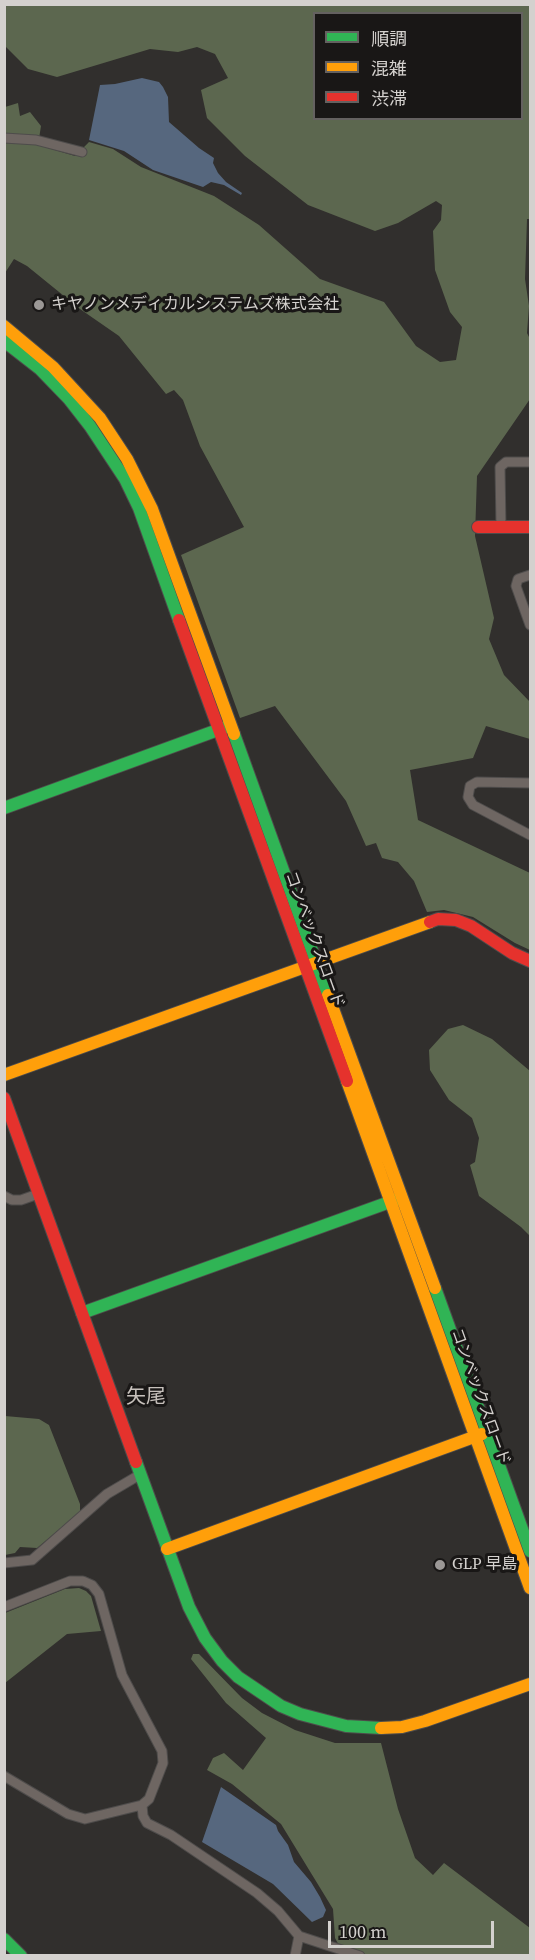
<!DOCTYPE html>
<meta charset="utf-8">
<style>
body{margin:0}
#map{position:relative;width:535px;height:1960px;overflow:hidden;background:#312f2d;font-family:"Source Serif 4","Noto Sans JP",serif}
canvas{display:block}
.frame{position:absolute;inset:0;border:6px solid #d4d1ce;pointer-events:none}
.legend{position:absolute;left:313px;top:12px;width:210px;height:108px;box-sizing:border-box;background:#191716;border:2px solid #646160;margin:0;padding:8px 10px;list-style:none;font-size:18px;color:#d4d1ce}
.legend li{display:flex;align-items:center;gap:12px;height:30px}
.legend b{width:30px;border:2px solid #646160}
.scale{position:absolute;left:328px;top:1921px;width:166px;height:27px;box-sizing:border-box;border:3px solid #d4d1ce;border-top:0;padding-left:8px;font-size:18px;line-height:21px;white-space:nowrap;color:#d4d1ce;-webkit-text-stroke:4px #191716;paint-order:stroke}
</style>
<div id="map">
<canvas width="535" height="1960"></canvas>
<div class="frame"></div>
<ul class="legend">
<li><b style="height:8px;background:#30b455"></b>順調</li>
<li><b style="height:8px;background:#ff9f0a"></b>混雑</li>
<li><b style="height:8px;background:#e5322d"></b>渋滞</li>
</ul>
<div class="scale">100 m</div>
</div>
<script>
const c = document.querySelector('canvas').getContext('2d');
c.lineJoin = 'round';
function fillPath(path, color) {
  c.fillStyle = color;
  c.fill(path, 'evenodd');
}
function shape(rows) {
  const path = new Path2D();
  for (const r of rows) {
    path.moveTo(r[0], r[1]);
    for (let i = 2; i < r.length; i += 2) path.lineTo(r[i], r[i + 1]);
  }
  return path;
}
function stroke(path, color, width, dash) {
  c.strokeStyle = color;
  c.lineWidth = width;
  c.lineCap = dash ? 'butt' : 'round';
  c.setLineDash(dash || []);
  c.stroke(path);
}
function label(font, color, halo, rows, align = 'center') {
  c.font = font + ' "Source Serif 4","Noto Sans JP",serif';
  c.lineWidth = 6;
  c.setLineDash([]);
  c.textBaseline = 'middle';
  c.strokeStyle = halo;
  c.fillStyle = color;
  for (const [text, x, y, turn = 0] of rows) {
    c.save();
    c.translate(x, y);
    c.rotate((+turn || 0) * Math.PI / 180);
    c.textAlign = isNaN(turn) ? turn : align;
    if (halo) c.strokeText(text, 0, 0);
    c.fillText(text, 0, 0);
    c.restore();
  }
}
fillPath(shape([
 [5,5,530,5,530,219,527,219,525,279,529,306,527,333,530,339,530,399,477,476,475,536,494,618,489,639,504,675,530,702,530,739,486,726,473,758,410,770,418,820,530,873,530,950,515,943,473,917,444,910,427,912,414,881,398,862,382,858,376,843,366,846,346,801,275,706,240,718,181,555,244,527,200,446,183,400,174,390,166,394,119,336,80,309,27,266,14,259,5,273,5,107,18,103,20,116,30,112,41,126,38,145,75,156,89,142,113,149,141,167,214,196,259,225,320,279,384,302,416,346,440,362,456,360,462,327,450,312,435,270,433,231,441,220,442,205,436,201,398,223,375,231,308,205,245,156,207,118,201,90,228,78,215,54,197,47,178,52,150,49,57,77,28,69,5,46],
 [314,14,522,14,522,118,314,118],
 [463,1025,492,1039,530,1071,530,1236,521,1227,479,1196,470,1165,475,1162,479,1138,472,1118,449,1100,430,1070,429,1050,448,1029],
 [5,1416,39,1419,49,1425,80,1504,80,1512,37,1548,20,1547,15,1553,5,1555],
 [79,1588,86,1591,91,1596,101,1631,67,1634,5,1683,5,1613,65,1589],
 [193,1654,199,1654,242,1698,262,1713,295,1730,335,1743,381,1743,398,1809,415,1858,433,1875,444,1863,530,1928,530,1955,344,1955,335,1938,333,1909,281,1824,232,1784,207,1770,213,1758,224,1753,243,1770,266,1738,226,1703,191,1659]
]), '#5c674f');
fillPath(shape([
 [142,78,159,82,163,87,168,97,169,122,199,148,214,158,213,163,218,173,226,182,242,193,241,195,224,185,211,182,203,187,153,170,124,151,89,140,100,85,115,84],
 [221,1787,276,1825,278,1831,288,1845,294,1862,311,1882,320,1897,326,1910,323,1917,312,1922,273,1884,202,1842]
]), '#56677e');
const street = shape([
 [4,138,36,140,82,152],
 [501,527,500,467,506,462,530,462],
 [530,575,518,579,516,586,530,625],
 [530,783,477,782,470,786,468,797,473,805,530,835],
 [4,1196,12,1200,21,1200,38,1194],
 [4,1563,32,1560,107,1494,141,1474],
 [4,1607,70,1581,83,1581,92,1585,99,1594,122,1675,162,1751,163,1763,149,1799,142,1805,85,1819,68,1814,4,1776],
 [142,1805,143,1816,147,1823,171,1835,257,1893,278,1911,299,1936,295,1956],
 [299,1936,360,1956]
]);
const fast = shape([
 [4,341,40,369,69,399,90,426,125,479,139,508,179,620],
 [234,734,328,995],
 [4,808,226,727],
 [435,1288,530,1551],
 [82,1313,398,1199],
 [136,1462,189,1607,205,1638,222,1661,238,1677,281,1706,300,1714,346,1726,381,1728],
 [4,1939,21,1956]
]);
const slow = shape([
 [4,326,53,367,100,418,127,459,152,509,234,734],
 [328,995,435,1288],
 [4,1075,430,922],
 [347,1081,530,1588],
 [167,1549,482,1434],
 [381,1728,402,1727,425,1721,530,1684]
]);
const jam = shape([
 [478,527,530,527],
 [179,620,347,1081],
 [430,922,438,919,456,920,471,926,512,953,530,961],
 [4,1098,136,1462]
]);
stroke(street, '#4e4c4b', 11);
stroke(fast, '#4e4c4b', 14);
stroke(slow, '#4e4c4b', 14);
stroke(jam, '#4e4c4b', 14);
stroke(street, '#6e6662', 9);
stroke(fast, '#30b455', 12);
stroke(slow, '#ff9f0a', 12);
stroke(jam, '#e5322d', 12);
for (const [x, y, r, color] of [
 [39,305,6,"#9b9896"],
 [440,1565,6,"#9b9896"]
]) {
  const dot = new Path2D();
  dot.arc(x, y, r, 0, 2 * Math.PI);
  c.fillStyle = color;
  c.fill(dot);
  stroke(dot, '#191716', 2);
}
label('16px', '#d4d1ce', '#191716', [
 ["キヤノンメディカルシステムズ株式会社",51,305],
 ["GLP 早島",452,1565]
], 'left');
label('16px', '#d4d1ce', '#191716', [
 ["コンベックスロード",314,940,70],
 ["コンベックスロード",480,1397,70]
]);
label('20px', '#c6c0bb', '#191716', [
 ["矢尾",146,1398]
]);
</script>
